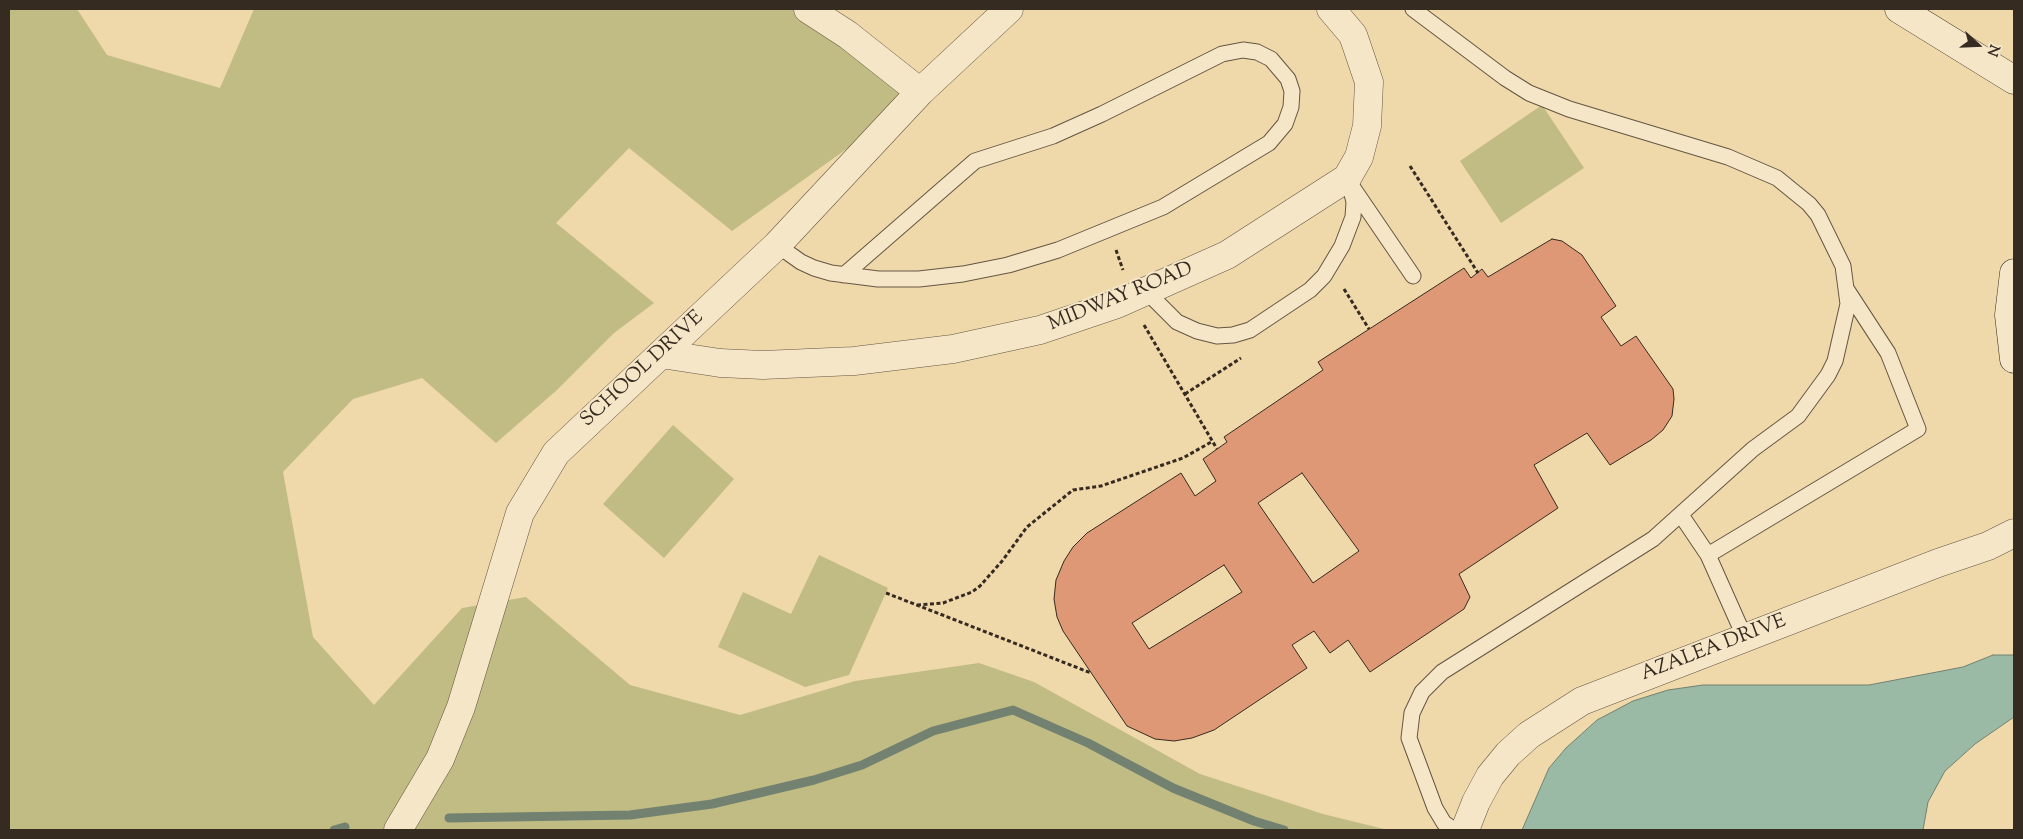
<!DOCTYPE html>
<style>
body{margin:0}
#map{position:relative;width:2023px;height:839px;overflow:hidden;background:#efd8aa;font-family:"Sorts Mill Goudy",serif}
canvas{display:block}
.frame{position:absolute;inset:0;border:10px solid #362b20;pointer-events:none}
.north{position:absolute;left:1953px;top:20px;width:50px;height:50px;-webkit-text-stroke:4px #f5e6c8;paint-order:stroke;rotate:110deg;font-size:14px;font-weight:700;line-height:20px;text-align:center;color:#362b20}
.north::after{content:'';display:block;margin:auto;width:18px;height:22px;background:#362b20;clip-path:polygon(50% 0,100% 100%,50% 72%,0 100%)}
</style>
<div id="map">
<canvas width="2023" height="839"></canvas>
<div class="frame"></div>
<div class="north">N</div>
</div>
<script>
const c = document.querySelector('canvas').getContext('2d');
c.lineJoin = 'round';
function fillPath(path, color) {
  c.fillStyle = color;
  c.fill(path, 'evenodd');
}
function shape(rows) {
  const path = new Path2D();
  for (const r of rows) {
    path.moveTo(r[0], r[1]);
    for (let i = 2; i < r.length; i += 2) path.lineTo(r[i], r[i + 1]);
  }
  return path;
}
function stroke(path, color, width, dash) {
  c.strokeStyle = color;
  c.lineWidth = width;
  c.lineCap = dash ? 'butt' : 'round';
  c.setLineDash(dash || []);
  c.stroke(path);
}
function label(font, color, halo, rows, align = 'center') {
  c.font = font + ' "Sorts Mill Goudy",serif';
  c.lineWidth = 4;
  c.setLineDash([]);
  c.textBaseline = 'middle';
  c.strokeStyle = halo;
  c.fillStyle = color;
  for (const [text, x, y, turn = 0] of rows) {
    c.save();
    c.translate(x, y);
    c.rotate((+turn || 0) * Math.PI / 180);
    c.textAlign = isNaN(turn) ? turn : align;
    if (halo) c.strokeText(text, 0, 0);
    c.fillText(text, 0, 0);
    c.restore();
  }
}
fillPath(shape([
 [9,9,77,9,107,55,220,88,254,9,792,9,912,102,732,231,629,148,556,223,654,303,614,333,557,390,496,443,422,378,353,399,283,472,313,637,374,705,462,608,526,597,630,685,740,715,855,681,979,663,1034,682,1200,774,1323,814,1388,830,9,830],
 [1542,105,1584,168,1501,223,1460,161],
 [673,425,734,479,664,558,603,504],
 [819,555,888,588,849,675,805,687,718,647,743,592,791,614]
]), '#c0bc84');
const water = shape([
 [1993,655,2014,655,2014,717,1975,744,1945,771,1928,802,1923,830,1522,830,1549,768,1566,748,1597,720,1633,701,1668,690,1703,685,1869,685,1963,667,1993,655]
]);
fillPath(water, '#9abaa5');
stroke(water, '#728170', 1);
stroke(shape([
 [449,818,630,815,712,804,814,780,862,765,933,731,1013,710,1088,743,1173,788,1254,821,1284,830],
 [334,830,345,827]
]), '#728170', 9);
const building = shape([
 [1552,239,1562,241,1582,255,1616,306,1601,317,1621,346,1636,336,1673,389,1674,399,1672,416,1663,430,1651,440,1610,465,1587,433,1534,465,1558,508,1459,574,1470,597,1464,609,1370,672,1348,640,1330,653,1314,631,1292,645,1307,668,1214,730,1192,738,1174,741,1155,739,1127,726,1063,631,1057,617,1054,599,1056,580,1064,561,1073,547,1087,533,1181,473,1195,496,1216,481,1203,459,1227,442,1224,437,1323,370,1318,362,1464,268,1471,278,1482,269,1488,277,1552,239],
 [1302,473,1359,551,1313,583,1258,503,1302,473],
 [1224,565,1242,592,1149,649,1132,623,1224,565]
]);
fillPath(building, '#de9875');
stroke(building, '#362b20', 1);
const lane = shape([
 [1413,9,1505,78,1529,93,1569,109,1728,157,1777,178,1809,204,1818,215,1843,266,1848,304,1835,361,1828,375,1798,416,1753,449,1653,539,1442,672,1422,692,1412,713,1409,738,1435,808,1444,823,1454,830],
 [1353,188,1413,276],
 [777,245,801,262,814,268,831,273,878,279,919,279,963,274,1008,265,1058,250,1163,207,1269,143,1285,124,1291,107,1292,91,1288,79,1271,59,1257,52,1243,50,1222,54,1102,114,1053,136,975,161,844,275],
 [1146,291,1177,322,1197,331,1217,336,1233,335,1250,330,1310,290,1324,276,1342,246,1353,217,1354,202,1349,182],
 [1681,515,1708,555,1745,638],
 [1708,555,1918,429,1888,353,1847,290]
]);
const street = shape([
 [920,92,1009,9],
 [661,354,720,363,763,365,854,361,953,349,1040,330,1117,304,1227,255,1347,178,1359,157,1367,126,1369,82,1353,35,1331,9],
 [398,830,440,759,461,707,520,513,556,453,777,245,920,92,848,35,808,9],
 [1465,830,1476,802,1490,776,1508,754,1529,735,1582,701,1938,563,1988,546,2014,533]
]);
const secondary = shape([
 [1899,9,2014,80],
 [2014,273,2009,315,2014,359]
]);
stroke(lane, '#645642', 17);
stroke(street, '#645642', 29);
stroke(secondary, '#362b20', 29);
stroke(shape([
 [1410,166,1478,273],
 [1116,250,1123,270],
 [1344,289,1369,329],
 [1144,325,1217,449],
 [1185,394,1241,358],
 [886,593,1091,673],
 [917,605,943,603,972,592,980,586,1003,560,1027,527,1073,490,1101,486,1183,458,1213,441]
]), '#362b20', 3, [4, 2.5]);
stroke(lane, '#f5e6c8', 15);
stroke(street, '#f5e6c8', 28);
stroke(secondary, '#f5e6c8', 28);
label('20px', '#362b20', '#f5e6c8', [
 ["MIDWAY ROAD",1121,298,-22],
 ["SCHOOL DRIVE",643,370,-43],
 ["AZALEA DRIVE",1714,649,-21]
]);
</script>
